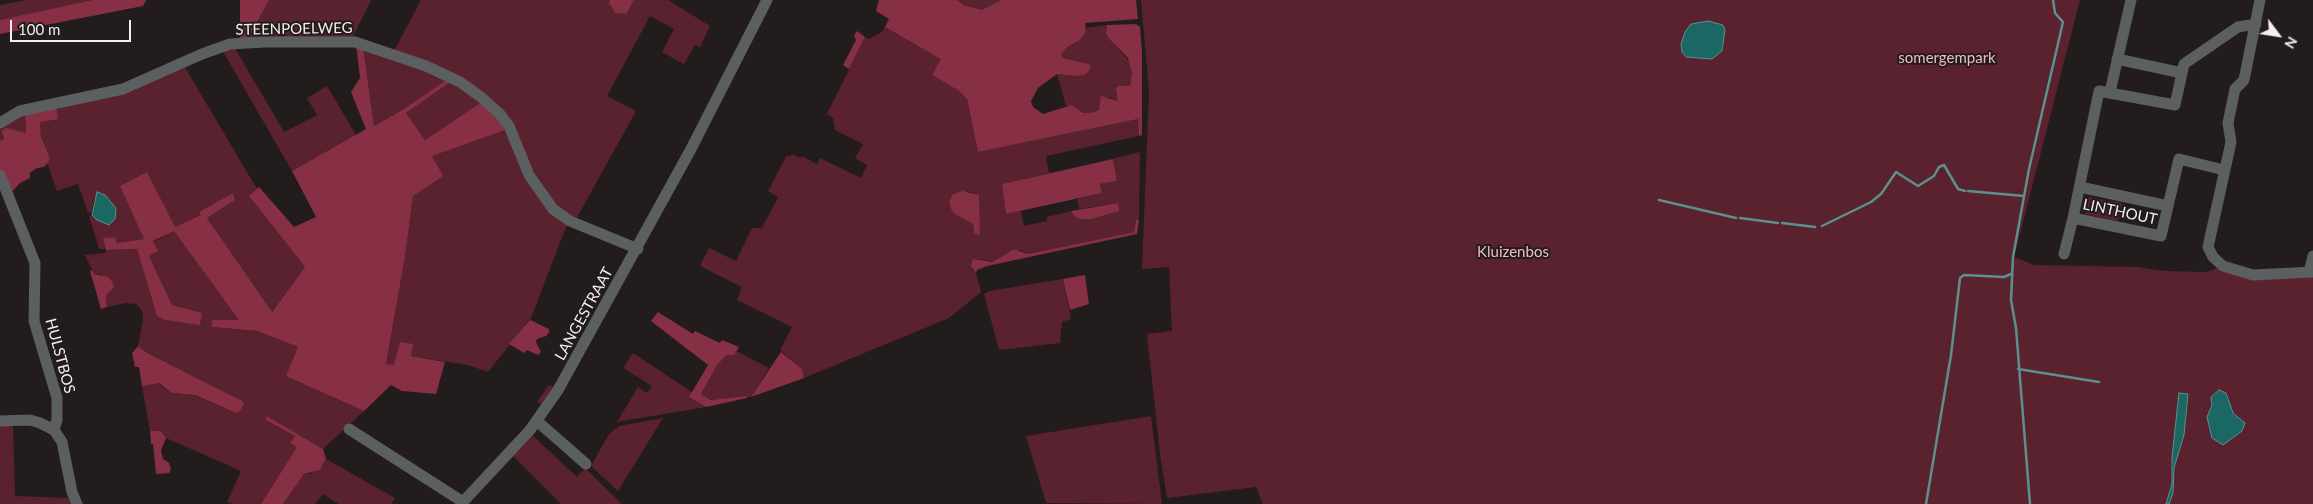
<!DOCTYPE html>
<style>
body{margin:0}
#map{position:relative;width:2313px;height:504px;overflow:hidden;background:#231c1d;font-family:Lato,sans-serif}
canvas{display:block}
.north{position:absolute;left:2253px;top:10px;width:50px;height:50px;-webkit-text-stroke:4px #231c1d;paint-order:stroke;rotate:121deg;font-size:14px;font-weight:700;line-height:20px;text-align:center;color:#f3eeef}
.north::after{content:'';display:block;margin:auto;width:18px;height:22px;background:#f3eeef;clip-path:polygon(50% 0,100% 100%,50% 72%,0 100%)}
.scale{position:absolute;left:10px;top:20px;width:121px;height:22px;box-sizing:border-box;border:2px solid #f3eeef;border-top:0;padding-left:6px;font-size:15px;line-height:18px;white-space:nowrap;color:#f3eeef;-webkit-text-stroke:4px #231c1d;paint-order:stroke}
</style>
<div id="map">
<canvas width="2313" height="504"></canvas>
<div class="north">N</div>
<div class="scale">100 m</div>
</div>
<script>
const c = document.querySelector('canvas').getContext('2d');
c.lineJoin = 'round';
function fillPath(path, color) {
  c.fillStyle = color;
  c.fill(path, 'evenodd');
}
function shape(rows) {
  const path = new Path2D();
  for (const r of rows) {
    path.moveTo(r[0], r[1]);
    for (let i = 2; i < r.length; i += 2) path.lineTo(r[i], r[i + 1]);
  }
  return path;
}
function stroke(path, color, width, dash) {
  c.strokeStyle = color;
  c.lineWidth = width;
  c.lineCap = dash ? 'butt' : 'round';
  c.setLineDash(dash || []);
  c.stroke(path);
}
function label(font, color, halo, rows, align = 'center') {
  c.font = font + ' Lato,sans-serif';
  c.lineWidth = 4;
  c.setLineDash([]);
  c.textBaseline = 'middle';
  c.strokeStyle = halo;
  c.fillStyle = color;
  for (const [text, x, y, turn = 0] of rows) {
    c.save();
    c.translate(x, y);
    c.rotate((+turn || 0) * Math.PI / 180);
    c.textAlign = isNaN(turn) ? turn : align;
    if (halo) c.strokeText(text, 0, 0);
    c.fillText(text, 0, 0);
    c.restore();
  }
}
fillPath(shape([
 [27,0,92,0,0,20,0,5],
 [269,0,371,0,353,37,248,39],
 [421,0,610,0,611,8,634,0,668,0,710,26,700,47,695,45,684,64,662,52,674,29,650,16,607,96,636,111,575,221,550,201,498,110,394,51],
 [957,0,1001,0,982,10,964,5],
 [1141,0,2080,0,2014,257,2034,265,2137,267,2165,271,2206,272,2223,266,2253,275,2313,272,2313,504,1263,504,1256,487,1167,498,1160,454,1147,334,1172,331,1169,267,1142,269,1149,91],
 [1107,25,1106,33,1109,39,1130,62,1132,73,1130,86,1121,86,1116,93,1119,99,1118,101,1109,97,1095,112,1083,113,1074,106,1066,106,1057,74,1066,74,1089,64,1063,58,1061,55,1067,47,1080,40,1086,32,1085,28],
 [885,27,942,59,932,75,959,91,967,99,978,152,1138,119,1139,136,1046,156,1049,173,1002,184,1006,214,1021,211,1024,226,1047,221,1047,217,1071,211,1074,216,1118,203,1079,209,1077,199,1102,193,1100,184,1117,181,1113,159,1140,152,1139,220,1136,220,1135,232,1028,254,1021,250,1008,252,992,262,978,259,972,269,976,273,981,292,949,318,804,378,802,369,780,350,792,327,737,300,742,287,700,266,709,248,736,261,752,228,762,228,778,197,768,191,787,155,790,157,792,154,801,158,802,156,817,164,820,158,861,178,867,165,855,158,863,144,835,130,833,118,827,114,865,37,869,39,882,32],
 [967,191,979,195,974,233,973,224,955,214],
 [233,45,284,132,317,115,307,98,327,86,356,135,292,171,221,48],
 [363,46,449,78,404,109,374,126],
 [183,64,257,189,249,196,305,267,271,313,207,218,235,200,233,193,200,212,201,215,175,227,121,186,144,239,117,243,104,238,105,249,99,249,89,216,92,215,107,225,115,219,115,206,105,195,94,199,92,212,88,213,78,184,57,191,47,163,50,158,39,130,41,122,56,106],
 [452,81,483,101,425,140,406,113],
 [25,112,26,133,13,130,3,135,4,139,0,141,0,125],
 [508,129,517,147,568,222,531,318,488,372,468,365,411,356,400,342,394,366,386,364,405,257,413,196,431,156],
 [2088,197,2122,203,2118,221,2085,214],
 [174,231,240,320,212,327,257,331,298,347,287,376,364,411,323,449,267,416,266,421,295,436,298,447,261,504,233,504,227,502,241,471,166,438,161,431,150,431,142,386,156,382,172,393,194,395,236,413,138,346,143,319,142,310,136,304,126,303,107,307,106,295,110,291,101,274,94,274,85,255,106,253,106,250,137,249,157,316,200,325,201,313,172,305,149,256,153,242],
 [1063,279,1071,319,1062,322,1060,343,999,350,984,294,989,291],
 [736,351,769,368,751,397,711,400,701,394,717,365,727,355,734,355],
 [633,353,692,392,689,397,706,407,617,422,638,387,647,393,652,386,623,368],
 [549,385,554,388,544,406,537,402],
 [1151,416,1162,504,1046,503,1026,436],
 [663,418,618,491,591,466,609,434,619,426],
 [0,425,13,425,15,496,68,498,71,504,0,504],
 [532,435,577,477,585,468,622,504,561,504,513,456],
 [326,459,395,498,391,504,339,504,323,494,315,504,283,504,304,474,310,474,323,466]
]), '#5a212e');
fillPath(shape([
 [92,0,146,0,143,6,0,34,0,20],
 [240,0,269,0,248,39,240,40],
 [610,0,634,0,626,14,615,13,609,3],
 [879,0,957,0,964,5,982,10,1001,0,1136,0,1138,19,1085,23,1086,32,1080,40,1067,47,1061,55,1063,58,1089,64,1091,68,1086,74,1078,76,1057,74,1038,88,1031,101,1033,107,1043,114,1072,105,1083,113,1095,112,1099,109,1101,96,1118,101,1116,89,1118,86,1130,86,1132,73,1128,58,1109,39,1106,33,1107,25,1136,24,1140,27,1142,52,1142,135,1139,136,1138,119,978,152,967,99,959,91,932,75,941,59,885,27,889,19,876,11],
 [857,31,865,37,849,69,843,65,856,40,854,35],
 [356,44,363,46,374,126,404,109,449,78,452,81,406,113,425,140,483,101,508,129,432,156,443,176,413,196,405,257,386,364,394,365,400,342,413,344,411,356,445,362,436,394,402,391,391,385,364,411,286,376,298,347,257,331,212,327,212,320,239,320,174,231,153,241,158,251,149,256,172,305,202,313,200,325,165,320,157,316,137,249,106,250,103,238,115,237,117,243,144,239,120,186,147,172,175,227,201,215,199,212,233,193,235,200,207,218,272,312,305,267,249,196,259,187,294,227,316,217,292,171,366,129,351,92,360,78],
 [56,106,58,119,41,122,40,126,41,136,50,158,49,161,44,167,37,168,30,173,30,178,20,183,9,195,0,169,0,141,4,139,2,131,6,128,26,133,25,112],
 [1113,159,1117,181,1100,184,1102,193,1006,214,1002,184],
 [963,191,979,195,980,235,974,233,973,224,955,214,951,209,949,202,953,194],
 [1118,203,1119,211,1091,219,1080,219,1074,216,1071,211],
 [1136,220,1139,220,1137,234,987,266,977,270,976,273,971,266,973,259,992,262,1014,249,1028,254,1134,232],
 [92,270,94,274,108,277,113,283,114,287,106,295,107,307,101,309,90,271],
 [1085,275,1089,304,1070,310,1063,279],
 [658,312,693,334,695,331,720,343,722,340,739,347,734,355,727,355,717,365,701,394,711,400,747,396,747,398,706,407,689,397,708,365,651,321],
 [530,320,549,329,549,332,546,336,537,339,536,342,541,352,538,355,527,350,524,353,509,344],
 [138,346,149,354,242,401,244,404,240,411,236,413,195,395,172,393,159,383,142,386,139,367,135,367,132,353],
 [781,352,802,369,804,378,751,397],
 [267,416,323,449,326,459,320,470,304,474,283,504,261,504,297,447,290,443,295,436,265,420],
 [150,431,161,431,166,438,161,450,163,459,169,463,171,469,169,473,156,474,153,444,151,444]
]), '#873045');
const water = shape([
 [1708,21,1723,25,1725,30,1722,51,1712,59,1686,57,1682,52,1681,44,1685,32,1691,24,1708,21],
 [97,192,105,195,116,208,115,219,109,225,97,220,92,215,97,192],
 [2219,390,2226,393,2233,413,2245,423,2242,431,2223,445,2212,438,2207,417,2212,405,2211,397,2219,390],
 [2179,393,2188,394,2184,435,2174,468,2173,493,2169,504,2166,504,2172,484,2172,457,2179,393]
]);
fillPath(water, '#1a6764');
stroke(water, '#5b908e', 1);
stroke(shape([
 [1968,191,2024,196],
 [1659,200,1736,218],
 [1740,218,1778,223],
 [1782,223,1815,227],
 [1822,226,1871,202,1881,194,1896,172,1918,186,1934,176,1939,167,1944,165,1958,189,1965,191],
 [2013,257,2029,169,2063,22,2055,13,2053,0],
 [2013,257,2011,300,2016,328,2030,504],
 [2018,369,2099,382],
 [1926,504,1951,355,1960,278,1964,275,2004,277,2011,274]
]), '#5b908e', 2.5);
stroke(shape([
 [2260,0,2244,80,2235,89,2228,123,2231,142,2208,247,2213,257,2223,266,2253,275,2313,272],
 [2117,59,2182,73],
 [2110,92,2131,0],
 [0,123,20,111,123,89,202,54,230,44,265,42,355,42,426,66,460,82,481,97,500,114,509,126,529,175,553,209,570,221,638,249],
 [2224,170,2179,159,2161,236,2073,218,2099,91,2175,105,2184,64,2238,27,2256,24],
 [0,175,35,263,34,321,57,398,57,420,54,430],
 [2080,187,2168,206],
 [2064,254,2073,218],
 [2309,272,2313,256],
 [0,421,30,420,40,423,54,430,62,442,72,492,77,504],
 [537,421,586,464],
 [349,429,463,502],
 [461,504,530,430,558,390,691,149,767,0]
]), '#5b5f5f', 11);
label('15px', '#f3eeef', '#231c1d', [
 ["STEENPOELWEG",294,29,-1],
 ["LINTHOUT",2120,212,12],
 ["LANGESTRAAT",584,314,-61],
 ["HULSTBOS",60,356,75]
]);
label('15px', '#f0bcc4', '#231c1d', [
 ["somergempark",1947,58],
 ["Kluizenbos",1513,252]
]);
</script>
